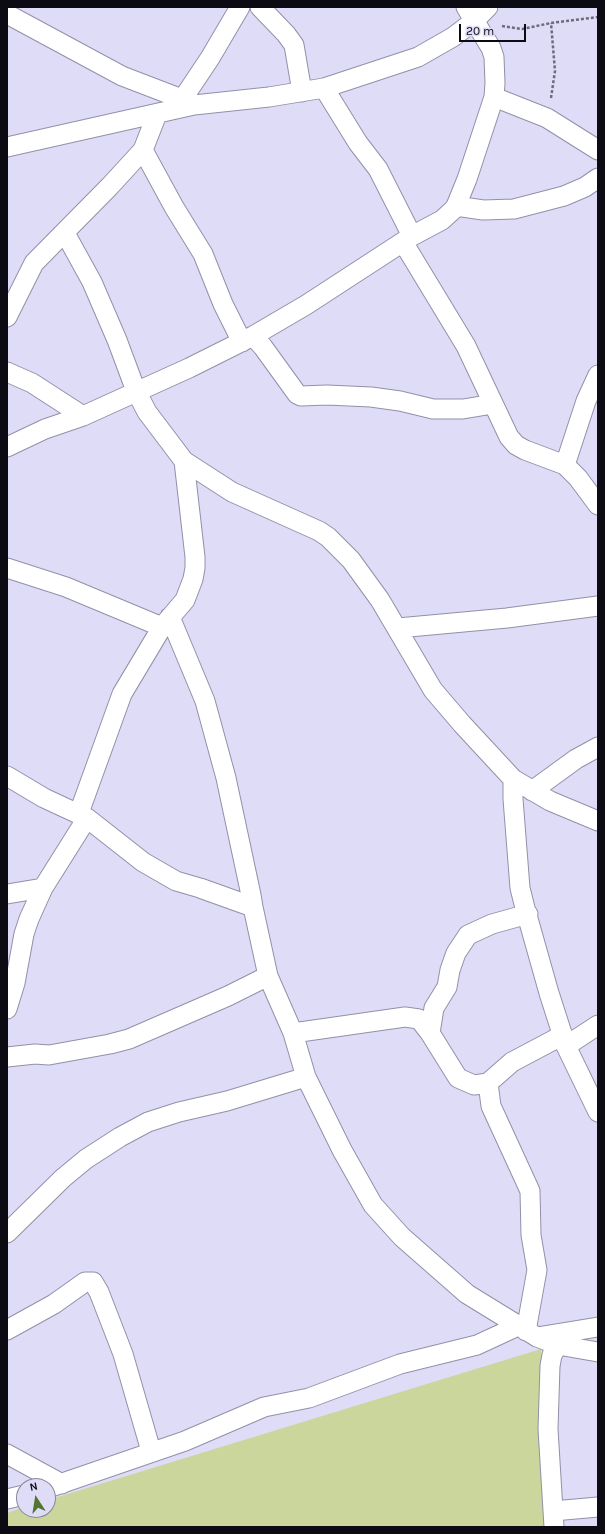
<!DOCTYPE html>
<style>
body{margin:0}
#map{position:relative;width:605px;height:1534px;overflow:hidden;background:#dfdcf7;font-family:Karla,sans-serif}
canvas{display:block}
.frame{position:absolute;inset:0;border:8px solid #0c0b13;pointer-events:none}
.north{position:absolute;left:16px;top:1478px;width:40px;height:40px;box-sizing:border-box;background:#dfdcf7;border:1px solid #8b889c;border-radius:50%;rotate:348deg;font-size:11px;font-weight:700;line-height:16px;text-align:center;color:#0c0b13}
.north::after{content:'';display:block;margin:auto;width:14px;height:18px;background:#53752d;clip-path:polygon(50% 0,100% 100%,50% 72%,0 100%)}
.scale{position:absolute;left:459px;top:24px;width:67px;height:18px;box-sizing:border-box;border:2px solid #0c0b13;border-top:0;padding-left:5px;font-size:12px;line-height:14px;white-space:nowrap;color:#0c0b13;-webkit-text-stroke:3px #dfdcf7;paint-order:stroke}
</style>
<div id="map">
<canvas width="605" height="1534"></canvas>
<div class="frame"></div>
<div class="north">N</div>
<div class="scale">20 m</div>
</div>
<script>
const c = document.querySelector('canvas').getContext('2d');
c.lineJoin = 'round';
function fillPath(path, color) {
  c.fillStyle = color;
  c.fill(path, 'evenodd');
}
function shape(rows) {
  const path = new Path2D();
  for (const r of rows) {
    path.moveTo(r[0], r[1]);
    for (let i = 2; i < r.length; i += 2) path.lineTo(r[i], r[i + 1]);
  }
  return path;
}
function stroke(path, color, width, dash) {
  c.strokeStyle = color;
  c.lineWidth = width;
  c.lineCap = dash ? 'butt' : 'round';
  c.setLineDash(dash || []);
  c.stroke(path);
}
fillPath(shape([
 [541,1349,546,1527,7,1527,7,1513,24,1507,24,1510,48,1510,48,1500]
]), '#cbd69d');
const street = shape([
 [260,7,286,34,294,45,302,92],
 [7,14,122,76,182,99],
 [324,88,358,143,378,169,412,236],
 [494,97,547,118,598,150],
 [176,109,210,58,240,7],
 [7,147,194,105,269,97,324,88,418,57,453,37,474,21,488,7],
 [143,150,174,207,203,254,223,304,242,342],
 [456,206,483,210,514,209,564,196,585,187,598,178],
 [65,233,92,282,117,340,136,391,147,412,184,461,232,492,319,531,328,537,351,560,380,600,433,690,462,724,513,779,550,801,598,821],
 [403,242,466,346,509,437,516,445,525,450,565,465,578,478,598,505],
 [7,317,34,263,110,186,143,150,157,114],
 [253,336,263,347,297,394,301,396,327,395,371,397,400,401,433,409,463,409,493,404],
 [7,372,32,383,83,416],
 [7,447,45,429,83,416,189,368,253,336,306,305,412,236,442,220,453,210,456,206,467,179,494,97,495,83,494,57,491,48,466,7],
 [565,465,586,401,598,375],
 [7,568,66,587,162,627],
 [170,617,205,701,226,778,251,895,253,907],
 [398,628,507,618,598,606],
 [7,776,44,798,87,818,143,862,176,881,200,888,253,907,268,976,293,1033,306,1077,342,1150,373,1205,402,1237,467,1294,537,1337,558,1345,598,1352],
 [513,779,513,799,520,888,525,908,549,993,566,1046,598,1112],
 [532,791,576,759,598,747],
 [79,813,122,694,162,627,185,600,193,579,195,568,195,557,184,461],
 [7,894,43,888],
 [7,1009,15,983,24,934,29,919,43,888,87,818],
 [293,1033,405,1017,419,1019,430,1033,458,1078,474,1085,488,1083],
 [430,1033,434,1008,447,987,450,970,456,953,468,935,492,924,528,914],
 [566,1046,598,1025],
 [7,1057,35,1054,49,1055,110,1044,129,1039,228,996,268,976],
 [7,1233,63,1178,86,1159,120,1137,148,1122,179,1112,227,1101,306,1077],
 [7,1330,54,1304,85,1282,93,1282,99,1292,123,1354,151,1451],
 [526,1331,537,1270,531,1235,530,1191,491,1106,488,1083,512,1062,563,1035],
 [537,1337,598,1327],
 [7,1454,62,1484],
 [48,1488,185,1441,264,1407,309,1398,400,1364,477,1345,518,1326],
 [7,1499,24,1495],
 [553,1511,598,1507],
 [554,1527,548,1429,550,1366,552,1355,558,1345]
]);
stroke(street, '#9290a9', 21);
stroke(shape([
 [502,26,522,29,551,23,598,17],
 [551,98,555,71,551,23]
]), '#6d6b7c', 2.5, [3, 2]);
stroke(street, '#fff', 19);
</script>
